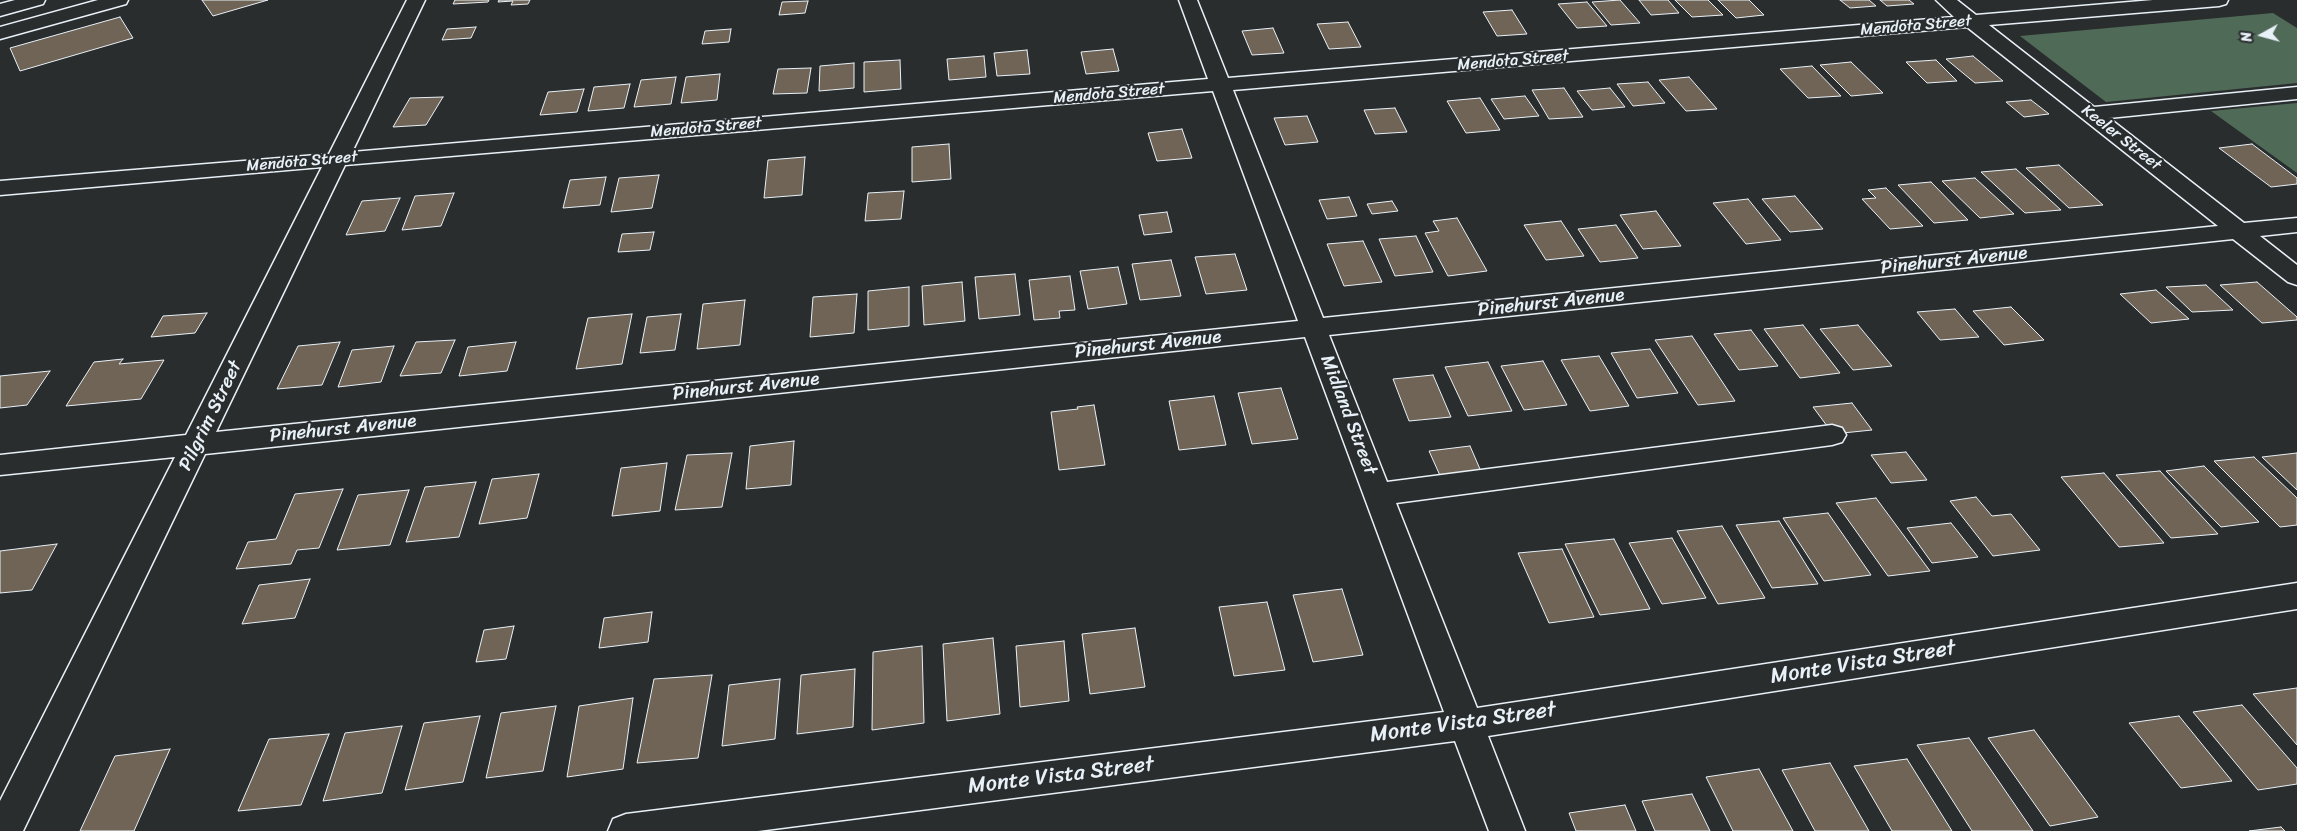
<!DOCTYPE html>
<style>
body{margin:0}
#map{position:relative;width:2297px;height:831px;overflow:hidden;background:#2a2d2e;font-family:Sriracha,sans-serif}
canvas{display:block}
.north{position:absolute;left:2237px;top:10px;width:50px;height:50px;-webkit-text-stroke:4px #2a2d2e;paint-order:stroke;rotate:263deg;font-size:14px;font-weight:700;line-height:20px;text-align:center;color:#e8f1f8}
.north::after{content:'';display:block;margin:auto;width:18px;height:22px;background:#e8f1f8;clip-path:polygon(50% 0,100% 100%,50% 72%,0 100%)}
</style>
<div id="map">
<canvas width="2297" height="831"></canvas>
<div class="north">N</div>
</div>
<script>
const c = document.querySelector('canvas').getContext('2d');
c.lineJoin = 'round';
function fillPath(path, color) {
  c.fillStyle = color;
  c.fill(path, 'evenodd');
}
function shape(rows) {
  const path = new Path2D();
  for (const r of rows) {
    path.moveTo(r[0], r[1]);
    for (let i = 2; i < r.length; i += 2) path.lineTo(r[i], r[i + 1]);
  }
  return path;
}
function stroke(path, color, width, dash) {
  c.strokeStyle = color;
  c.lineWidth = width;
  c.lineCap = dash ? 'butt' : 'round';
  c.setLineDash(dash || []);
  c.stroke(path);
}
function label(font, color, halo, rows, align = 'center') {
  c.font = font + ' Sriracha,sans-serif';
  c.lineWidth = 4.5;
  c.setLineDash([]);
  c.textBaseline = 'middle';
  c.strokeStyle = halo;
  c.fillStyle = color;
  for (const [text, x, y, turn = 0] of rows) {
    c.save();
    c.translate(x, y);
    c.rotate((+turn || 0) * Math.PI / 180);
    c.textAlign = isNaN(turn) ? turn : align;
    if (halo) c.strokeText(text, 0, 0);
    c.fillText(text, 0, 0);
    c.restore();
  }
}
fillPath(shape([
 [2273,13,2297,28,2297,83,2106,102,2020,36],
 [2297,103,2297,173,2211,111]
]), '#506a58');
const building = shape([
 [202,0,268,0,213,16,202,0],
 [455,0,489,0,488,2,453,4,455,0],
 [499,0,530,0,528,4,511,5,513,1,498,2,499,0],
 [1620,0,1640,23,1611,25,1592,2,1620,0],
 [1639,0,1668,0,1679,13,1651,15,1639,0],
 [1675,0,1708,0,1723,15,1692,17,1675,0],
 [1718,0,1749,0,1764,15,1736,18,1718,0],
 [1840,0,1869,0,1876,6,1850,8,1840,0],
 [1880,0,1909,0,1914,4,1887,6,1880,0],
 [808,1,805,13,779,15,782,2,808,1],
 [1587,2,1607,26,1577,28,1558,4,1587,2],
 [1512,10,1527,34,1497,36,1483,12,1512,10],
 [120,17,133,38,20,71,10,48,120,17],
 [1348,22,1361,47,1329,49,1317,24,1348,22],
 [476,27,471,38,442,40,447,29,476,27],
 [1273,28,1284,53,1252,55,1242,31,1273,28],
 [731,29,729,42,702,44,705,31,731,29],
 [1113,49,1119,71,1086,74,1081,52,1113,49],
 [1027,50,1030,74,997,76,994,53,1027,50],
 [984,56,986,77,949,80,947,59,984,56],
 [1973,56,2003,81,1975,83,1946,59,1973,56],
 [900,60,901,89,864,92,864,62,900,60],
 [1936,60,1957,81,1927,83,1906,62,1936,60],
 [1851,62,1883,93,1851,96,1820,65,1851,62],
 [854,63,854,88,819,91,820,66,854,63],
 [1812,66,1841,96,1808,98,1780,69,1812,66],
 [811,68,807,93,773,94,778,69,811,68],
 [720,74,717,100,681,103,686,77,720,74],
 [676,77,671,104,634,107,641,80,676,77],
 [1689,77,1717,109,1686,111,1659,80,1689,77],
 [1648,82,1665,103,1633,106,1617,84,1648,82],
 [630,84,624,108,588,111,594,87,630,84],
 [1564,88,1583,117,1549,119,1532,90,1564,88],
 [1610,88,1625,107,1592,110,1577,91,1610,88],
 [584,89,577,112,540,115,548,92,584,89],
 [1525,96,1539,116,1504,119,1491,99,1525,96],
 [443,97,426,125,393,127,410,98,443,97],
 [1480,98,1500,130,1466,133,1447,101,1480,98],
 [2031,100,2049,114,2024,117,2006,102,2031,100],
 [1395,108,1407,132,1375,134,1364,110,1395,108],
 [1307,116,1318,142,1285,145,1274,118,1307,116],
 [1182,129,1192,158,1157,161,1148,133,1182,129],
 [949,144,951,179,912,182,912,147,949,144],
 [2252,144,2297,178,2297,184,2271,187,2219,148,2252,144],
 [805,157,802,195,764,198,768,160,805,157],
 [2059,165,2103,205,2069,208,2026,168,2059,165],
 [2016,169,2061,210,2025,213,1981,172,2016,169],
 [659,175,652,208,611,212,619,178,659,175],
 [606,177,600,205,563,208,570,180,606,177],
 [1975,178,2014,214,1980,218,1942,181,1975,178],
 [1931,182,1968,220,1934,223,1898,185,1931,182],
 [1886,188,1923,226,1890,229,1862,199,1876,198,1868,190,1886,188],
 [904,191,901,219,865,221,868,193,904,191],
 [454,193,441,226,402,230,415,196,454,193],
 [1795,196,1823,229,1790,232,1762,199,1795,196],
 [1349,197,1357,216,1327,219,1319,200,1349,197],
 [400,198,385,231,346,235,362,201,400,198],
 [1748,199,1781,240,1746,244,1713,203,1748,199],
 [1392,201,1398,211,1372,214,1367,204,1392,201],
 [1656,211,1681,246,1643,249,1620,215,1656,211],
 [1167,212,1172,232,1144,235,1139,215,1167,212],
 [1457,218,1487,271,1448,276,1425,233,1439,231,1433,221,1457,218],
 [1561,221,1584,256,1546,260,1524,225,1561,221],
 [1616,225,1638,258,1600,262,1578,229,1616,225],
 [654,232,650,250,618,252,622,234,654,232],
 [1416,236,1433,272,1395,276,1379,239,1416,236],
 [1363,241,1382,282,1344,286,1327,244,1363,241],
 [1235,254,1247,290,1206,294,1195,257,1235,254],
 [1171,260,1181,296,1140,300,1132,264,1171,260],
 [1118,267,1127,304,1088,309,1080,271,1118,267],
 [1015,274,1020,315,979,319,975,277,1015,274],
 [1070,276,1075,310,1059,311,1060,318,1034,320,1029,280,1070,276],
 [962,282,965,321,924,325,922,286,962,282],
 [2257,282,2297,317,2297,320,2262,323,2220,285,2257,282],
 [2206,285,2233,310,2192,312,2166,287,2206,285],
 [909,287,909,326,868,330,868,291,909,287],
 [2156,290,2189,319,2151,323,2120,294,2156,290],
 [857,294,854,333,810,337,813,297,857,294],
 [745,300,740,345,697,349,703,304,745,300],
 [2011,307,2044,340,2004,345,1973,311,2011,307],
 [1955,309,1979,337,1940,340,1917,312,1955,309],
 [207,313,195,333,151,337,163,316,207,313],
 [632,314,622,364,576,369,588,318,632,314],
 [681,314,675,350,640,353,647,317,681,314],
 [1803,325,1840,373,1800,378,1764,329,1803,325],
 [1858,325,1892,366,1853,370,1820,329,1858,325],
 [1751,330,1778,366,1739,370,1714,334,1751,330],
 [1692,336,1735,401,1698,405,1655,340,1692,336],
 [455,340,441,373,400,376,416,342,455,340],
 [340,342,322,385,277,389,298,346,340,342],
 [516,342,507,371,459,376,468,347,516,342],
 [394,346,381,382,338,387,352,350,394,346],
 [1650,349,1678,393,1637,398,1611,353,1650,349],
 [1599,356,1629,406,1590,411,1561,360,1599,356],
 [123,359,119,364,164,360,141,399,66,406,94,362,123,359],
 [1543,361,1567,405,1524,410,1501,366,1543,361],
 [1488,362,1512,411,1468,416,1445,367,1488,362],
 [50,371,27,405,0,408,0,376,50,371],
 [1433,375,1451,417,1409,421,1393,379,1433,375],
 [1281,388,1298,439,1252,444,1238,393,1281,388],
 [1214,396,1226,445,1179,450,1169,401,1214,396],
 [1852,403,1872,430,1833,434,1813,407,1852,403],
 [1094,405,1105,465,1059,470,1051,412,1078,409,1077,407,1094,405],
 [794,441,791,485,746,489,750,446,794,441],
 [1470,446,1483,476,1442,480,1429,451,1470,446],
 [1906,452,1927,480,1891,483,1871,455,1906,452],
 [732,453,722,507,675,510,687,455,732,453],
 [2297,453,2297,490,2262,457,2297,453],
 [2254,457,2297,498,2297,525,2280,527,2214,461,2254,457],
 [667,463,660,511,612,516,621,468,667,463],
 [2204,466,2259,522,2221,527,2166,471,2204,466],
 [2160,471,2218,534,2171,538,2116,475,2160,471],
 [2104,473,2164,543,2119,547,2061,477,2104,473],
 [539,474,527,518,479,524,492,479,539,474],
 [476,482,459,537,406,542,425,487,476,482],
 [343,489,319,548,297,550,291,564,236,569,248,542,276,539,295,494,343,489],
 [409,490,390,545,337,550,358,495,409,490],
 [1976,497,1992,516,2011,514,2040,550,1993,556,1950,501,1976,497],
 [1876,498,1930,571,1888,576,1836,503,1876,498],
 [1828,513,1871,575,1824,581,1783,518,1828,513],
 [1779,521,1818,584,1772,588,1736,525,1779,521],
 [1951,523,1978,557,1932,563,1907,528,1951,523],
 [1722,526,1765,598,1718,604,1677,531,1722,526],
 [1672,538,1706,598,1662,604,1629,543,1672,538],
 [1614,539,1650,609,1600,615,1565,544,1614,539],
 [57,544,32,590,0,593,0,551,57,544],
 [1562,549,1594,617,1549,623,1518,553,1562,549],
 [310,579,295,618,242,624,259,585,310,579],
 [1342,589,1363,655,1313,662,1293,595,1342,589],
 [1267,602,1285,670,1234,676,1219,607,1267,602],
 [652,612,648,642,599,648,604,618,652,612],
 [514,626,506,659,476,662,484,630,514,626],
 [1135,628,1145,687,1090,694,1082,634,1135,628],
 [993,638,1000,714,947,721,943,644,993,638],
 [1064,641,1069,701,1020,707,1016,646,1064,641],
 [922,646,924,723,872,730,873,652,922,646],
 [855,669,853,727,797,734,801,675,855,669],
 [712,675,698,758,637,763,654,679,712,675],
 [780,679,775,739,722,746,729,685,780,679],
 [2297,688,2297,745,2253,694,2297,688],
 [633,698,623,769,567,777,579,706,633,698],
 [2242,705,2297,768,2297,784,2258,790,2193,712,2242,705],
 [556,706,543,771,486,778,501,713,556,706],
 [480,716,463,782,405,790,424,723,480,716],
 [2179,716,2232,781,2181,788,2129,723,2179,716],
 [402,726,382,793,323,801,345,733,402,726],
 [2034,730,2098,817,2050,826,1988,738,2034,730],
 [329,734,301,805,238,811,269,739,329,734],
 [1969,738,2033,831,1972,831,1917,745,1969,738],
 [170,749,134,831,80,831,115,756,170,749],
 [1907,759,1952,831,1892,831,1854,766,1907,759],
 [1830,763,1869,831,1815,831,1782,770,1830,763],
 [1759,769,1793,831,1733,831,1706,777,1759,769],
 [1692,794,1710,831,1655,831,1642,801,1692,794],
 [1625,805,1636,831,1576,831,1569,813,1625,805],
 [2281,827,2285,831,2249,831,2281,827]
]);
fillPath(building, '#6f6456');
stroke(building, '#e8f1f8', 1);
const minor = shape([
 [407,0,425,0,352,152,1208,79,1179,0,1197,0,1228,78,1954,17,1936,0,1957,0,1976,15,2153,0,2228,0,2226,4,2219,6,1989,25,2094,107,2297,87,2297,99,2109,118,2244,223,2297,218,2297,232,2260,236,2297,265,2297,285,2288,282,2233,239,1329,335,1387,482,1832,425,1842,428,1846,435,1842,442,1832,445,1396,503,1477,708,2297,583,2297,609,1488,736,1525,831,1489,831,1455,741,758,831,608,831,613,819,626,814,1444,712,1305,337,205,454,23,831,0,831,0,801,175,457,0,475,0,455,186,435,322,167,0,195,0,181,329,154,407,0],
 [1967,27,2218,226,1323,318,1233,90,1967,27],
 [1213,91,1298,321,216,432,345,165,1213,91]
]);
const major = shape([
 [98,0,128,0,126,4,0,39,0,27,98,0]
]);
const highway = shape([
 [15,0,45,0,43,4,0,16,0,4,15,0]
]);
stroke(minor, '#e8f1f8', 3);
stroke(major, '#e8f1f8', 3);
stroke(highway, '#e8f1f8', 3);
fillPath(minor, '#2a2d2e');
fillPath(major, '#2a2d2e');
fillPath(highway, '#2a2d2e');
label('16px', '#e8f1f8', '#2a2d2e', [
 ["Mendota Street",1916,26,-5],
 ["Mendota Street",1513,61,-5],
 ["Mendota Street",1109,94,-5],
 ["Mendota Street",706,128,-5],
 ["Keeler Street",2121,138,38],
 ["Mendota Street",302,162,-5]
]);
label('19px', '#e8f1f8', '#2a2d2e', [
 ["Pinehurst Avenue",1954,261,-6],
 ["Pinehurst Avenue",1551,303,-6],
 ["Pinehurst Avenue",1148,345,-6],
 ["Pinehurst Avenue",746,387,-6],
 ["Midland Street",1348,415,69],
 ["Pilgrim Street",211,416,-64],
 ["Pinehurst Avenue",343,429,-6]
]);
label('22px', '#e8f1f8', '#2a2d2e', [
 ["Monte Vista Street",1863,663,-9],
 ["Monte Vista Street",1463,723,-8],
 ["Monte Vista Street",1061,776,-7]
]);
</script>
